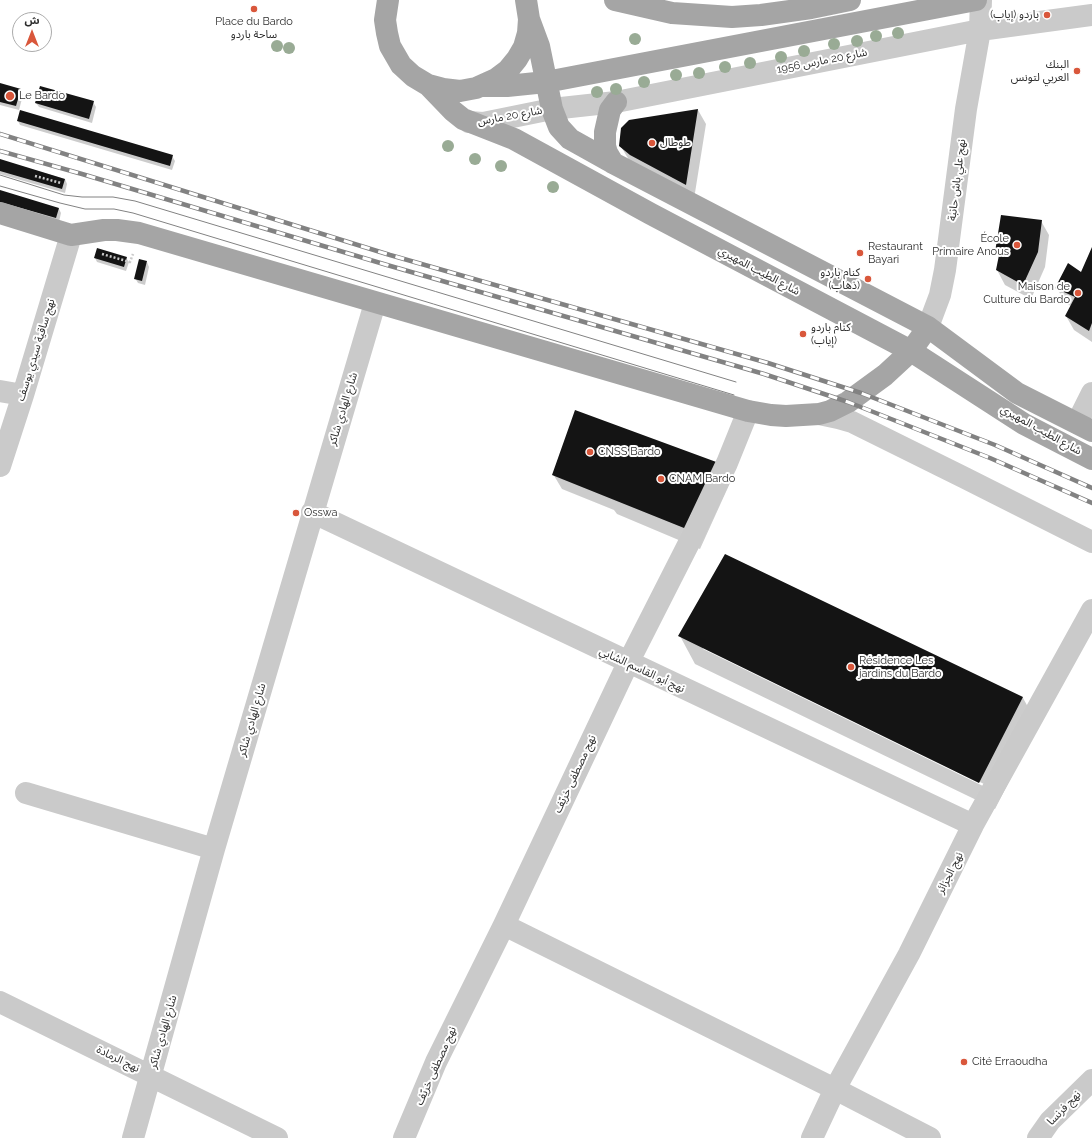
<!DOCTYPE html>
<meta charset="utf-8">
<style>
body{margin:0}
#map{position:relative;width:1092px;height:1138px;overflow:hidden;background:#fff;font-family:Raleway,"Noto Sans Arabic",sans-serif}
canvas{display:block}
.north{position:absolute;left:12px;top:12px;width:40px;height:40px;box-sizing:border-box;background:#fff;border:1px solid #ababab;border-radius:50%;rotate:0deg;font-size:11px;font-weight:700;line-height:16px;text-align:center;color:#2d2d2d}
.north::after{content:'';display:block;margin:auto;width:14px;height:18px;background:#d9573b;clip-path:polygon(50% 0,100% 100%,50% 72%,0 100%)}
</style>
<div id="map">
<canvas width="1092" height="1138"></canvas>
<div class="north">ش</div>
</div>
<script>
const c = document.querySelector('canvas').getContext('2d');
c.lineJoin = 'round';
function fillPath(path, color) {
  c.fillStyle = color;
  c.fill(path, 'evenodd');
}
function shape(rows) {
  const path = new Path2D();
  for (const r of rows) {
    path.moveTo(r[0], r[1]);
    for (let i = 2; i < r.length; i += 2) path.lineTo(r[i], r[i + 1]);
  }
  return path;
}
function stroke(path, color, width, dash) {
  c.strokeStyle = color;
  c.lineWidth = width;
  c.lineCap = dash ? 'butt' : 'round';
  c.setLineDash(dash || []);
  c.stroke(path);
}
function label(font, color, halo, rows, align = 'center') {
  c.font = font + ' Raleway,"Noto Sans Arabic",sans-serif';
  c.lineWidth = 4;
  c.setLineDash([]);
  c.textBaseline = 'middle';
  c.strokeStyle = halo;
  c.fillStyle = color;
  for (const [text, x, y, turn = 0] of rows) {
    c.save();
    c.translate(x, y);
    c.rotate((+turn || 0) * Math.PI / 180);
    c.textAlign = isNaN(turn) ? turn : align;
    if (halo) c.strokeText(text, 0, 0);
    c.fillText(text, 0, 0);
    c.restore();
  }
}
fillPath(shape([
 [0,84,21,90,23,95,19,110,0,105],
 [93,102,96,107,92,123,39,107,36,103],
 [698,110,706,124,694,199,629,160,620,145],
 [18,121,172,156,175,161,172,170,20,125],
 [0,160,65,179,67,184,65,193,0,174],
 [0,191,59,209,61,213,59,222,0,205],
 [1041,221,1049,235,1045,267,1031,299,1005,285,997,270,1000,258,996,251],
 [1092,249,1092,342,1074,330,1066,316,1071,306,1065,303,1057,288,1082,273],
 [95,258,126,258,129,262,126,271,97,262],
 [147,262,149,267,145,285,138,283,135,278],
 [553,474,730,483,700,549,617,514,614,510,562,489],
 [726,555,1023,698,1038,725,995,809,695,664,680,636],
 [703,647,984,784,983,786,703,649]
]), '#0003');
fillPath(shape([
 [0,83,21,89,16,106,0,102],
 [40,86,94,101,89,119,35,103],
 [698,109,686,185,630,155,619,146,621,128,629,120],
 [20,110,173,155,170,166,17,121],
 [0,159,65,179,62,189,0,171],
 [0,190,59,208,56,218,0,202],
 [1001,215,1042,220,1038,252,1023,285,996,270,999,255,995,252],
 [1092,247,1092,323,1089,331,1065,316,1075,297,1055,288,1068,263,1081,272],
 [97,248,127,257,124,267,94,258],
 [139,259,147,261,142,281,134,279],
 [575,410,719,463,689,530,552,475],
 [725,554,1023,697,979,783,678,636]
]), '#141414');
stroke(shape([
 [35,176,61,183],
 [102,254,130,262,133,254]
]), '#cacaca', 2.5, [2, 2]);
stroke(shape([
 [469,122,483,123,552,109,616,102,980,30,1092,15],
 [928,327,940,295,945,270,966,109,980,30,981,0],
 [0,391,23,395],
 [819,414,838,418,852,422,965,478,1092,542],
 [1077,423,1092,393],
 [0,466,23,395,71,235],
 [312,512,973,825],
 [26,793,214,849],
 [504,925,835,1089,930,1138],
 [0,1002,277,1138],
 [133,1138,214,849,375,303],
 [404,1138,436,1062,504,925,628,663,691,539,727,463,748,411],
 [812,1138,835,1089,909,954,973,825,1092,610],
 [1038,1138,1050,1121,1092,1080]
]), '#cacaca', 22);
stroke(shape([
 [388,0,385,20,387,33,390,46,401,65,413,76,428,85,443,89,460,91,476,88,496,79,508,70,517,59,524,47,528,33,529,19,526,0],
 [615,0,672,13,732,17,761,15,811,8,850,0],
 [529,19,539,46,552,109,559,127,570,139,613,163,928,327,1017,393,1092,431],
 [428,85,453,111,463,119,514,139,651,214,911,351,1024,424,1092,459],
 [484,86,507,86,546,82,976,0],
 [613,163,607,153,605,146,605,132,610,110,616,102],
 [0,213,71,235,104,230,117,230,139,233,748,411,771,415,786,416,819,414,830,411,848,402,885,375,911,351,928,327]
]), '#a5a5a5', 22);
stroke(shape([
 [0,175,64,195,82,197,113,197,135,201,736,382],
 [0,186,60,203,85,209,114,209,133,213,734,395]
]), '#828282', 1);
const rail = shape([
 [0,134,390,255,768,363,861,393,995,445,1092,488],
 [0,151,82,174,387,265,764,374,848,402,990,458,1092,503]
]);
stroke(rail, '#828282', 4.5);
stroke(rail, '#fff', 3, [9]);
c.fillStyle = '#99ab95';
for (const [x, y] of [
 [898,33],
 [876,36],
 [635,39],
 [857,41],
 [834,44],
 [277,46],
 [289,48],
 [804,51],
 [781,57],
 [750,63],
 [725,67],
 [699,73],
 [676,75],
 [644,82],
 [616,89],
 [597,92],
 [448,146],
 [475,159],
 [501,166],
 [553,187]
]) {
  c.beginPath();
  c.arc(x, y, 6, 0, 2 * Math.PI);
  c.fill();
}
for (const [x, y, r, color] of [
 [254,9,4,"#d9573b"],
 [1047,15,4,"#d9573b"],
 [1077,71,4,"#d9573b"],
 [10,96,5,"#d9573b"],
 [652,143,4,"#d9573b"],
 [1017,245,4,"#d9573b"],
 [860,253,4,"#d9573b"],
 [868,279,4,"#d9573b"],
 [1078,293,4,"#d9573b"],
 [803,334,4,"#d9573b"],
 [590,452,4,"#d9573b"],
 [661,479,4,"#d9573b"],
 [296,513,4,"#d9573b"],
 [851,667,4,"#d9573b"],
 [964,1062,4,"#d9573b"]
]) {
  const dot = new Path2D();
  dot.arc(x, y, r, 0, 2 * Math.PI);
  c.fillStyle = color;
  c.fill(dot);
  stroke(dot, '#fff', 1.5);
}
label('11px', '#2d2d2d', '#fff', [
 ["باردو (إياب)",1039,15,"right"],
 ["Place du Bardo",254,22,"center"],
 ["ساحة باردو",254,35,"center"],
 ["البنك",1069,65,"right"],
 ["العربي لتونس",1069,78,"right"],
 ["Le Bardo",19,96],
 ["طوطال",660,143],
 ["École",1009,239,"right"],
 ["Primaire Anous",1009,252,"right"],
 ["Restaurant",868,247],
 ["Bayari",868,260],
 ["كنام باردو",860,273,"right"],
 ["(ذهاب)",860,286,"right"],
 ["Maison de",1070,287,"right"],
 ["Culture du Bardo",1070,300,"right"],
 ["كنام باردو",811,328],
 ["(إياب)",811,341],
 ["CNSS Bardo",598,452],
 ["CNAM Bardo",669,479],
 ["Osswa",304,513],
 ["Résidence Les",859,661],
 ["jardins du Bardo",859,674],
 ["Cité Erraoudha",972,1062]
], 'left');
label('11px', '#2d2d2d', '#fff', [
 ["شارع 20 مارس 1956",822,61,-11],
 ["شارع 20 مارس",510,116,-10],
 ["نهج علي باش حانبة",957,180,-83],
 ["شارع الطيب المهيري",759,271,28],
 ["نهج ساقية سيدي يوسف",36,350,-73],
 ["شارع الهادي شاكر",343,409,-73],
 ["شارع الطيب المهيري",1041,430,29],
 ["نهج أبو القاسم الشابي",642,670,25],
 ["شارع الهادي شاكر",252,720,-74],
 ["نهج مصطفى خريّف",575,774,-65],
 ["نهج الجزائر",950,873,-63],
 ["شارع الهادي شاكر",163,1032,-74],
 ["نهج الرمادة",118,1059,26],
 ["نهج مصطفى خريّف",436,1066,-66],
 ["نهج فرنسا",1064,1108,-46]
]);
</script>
